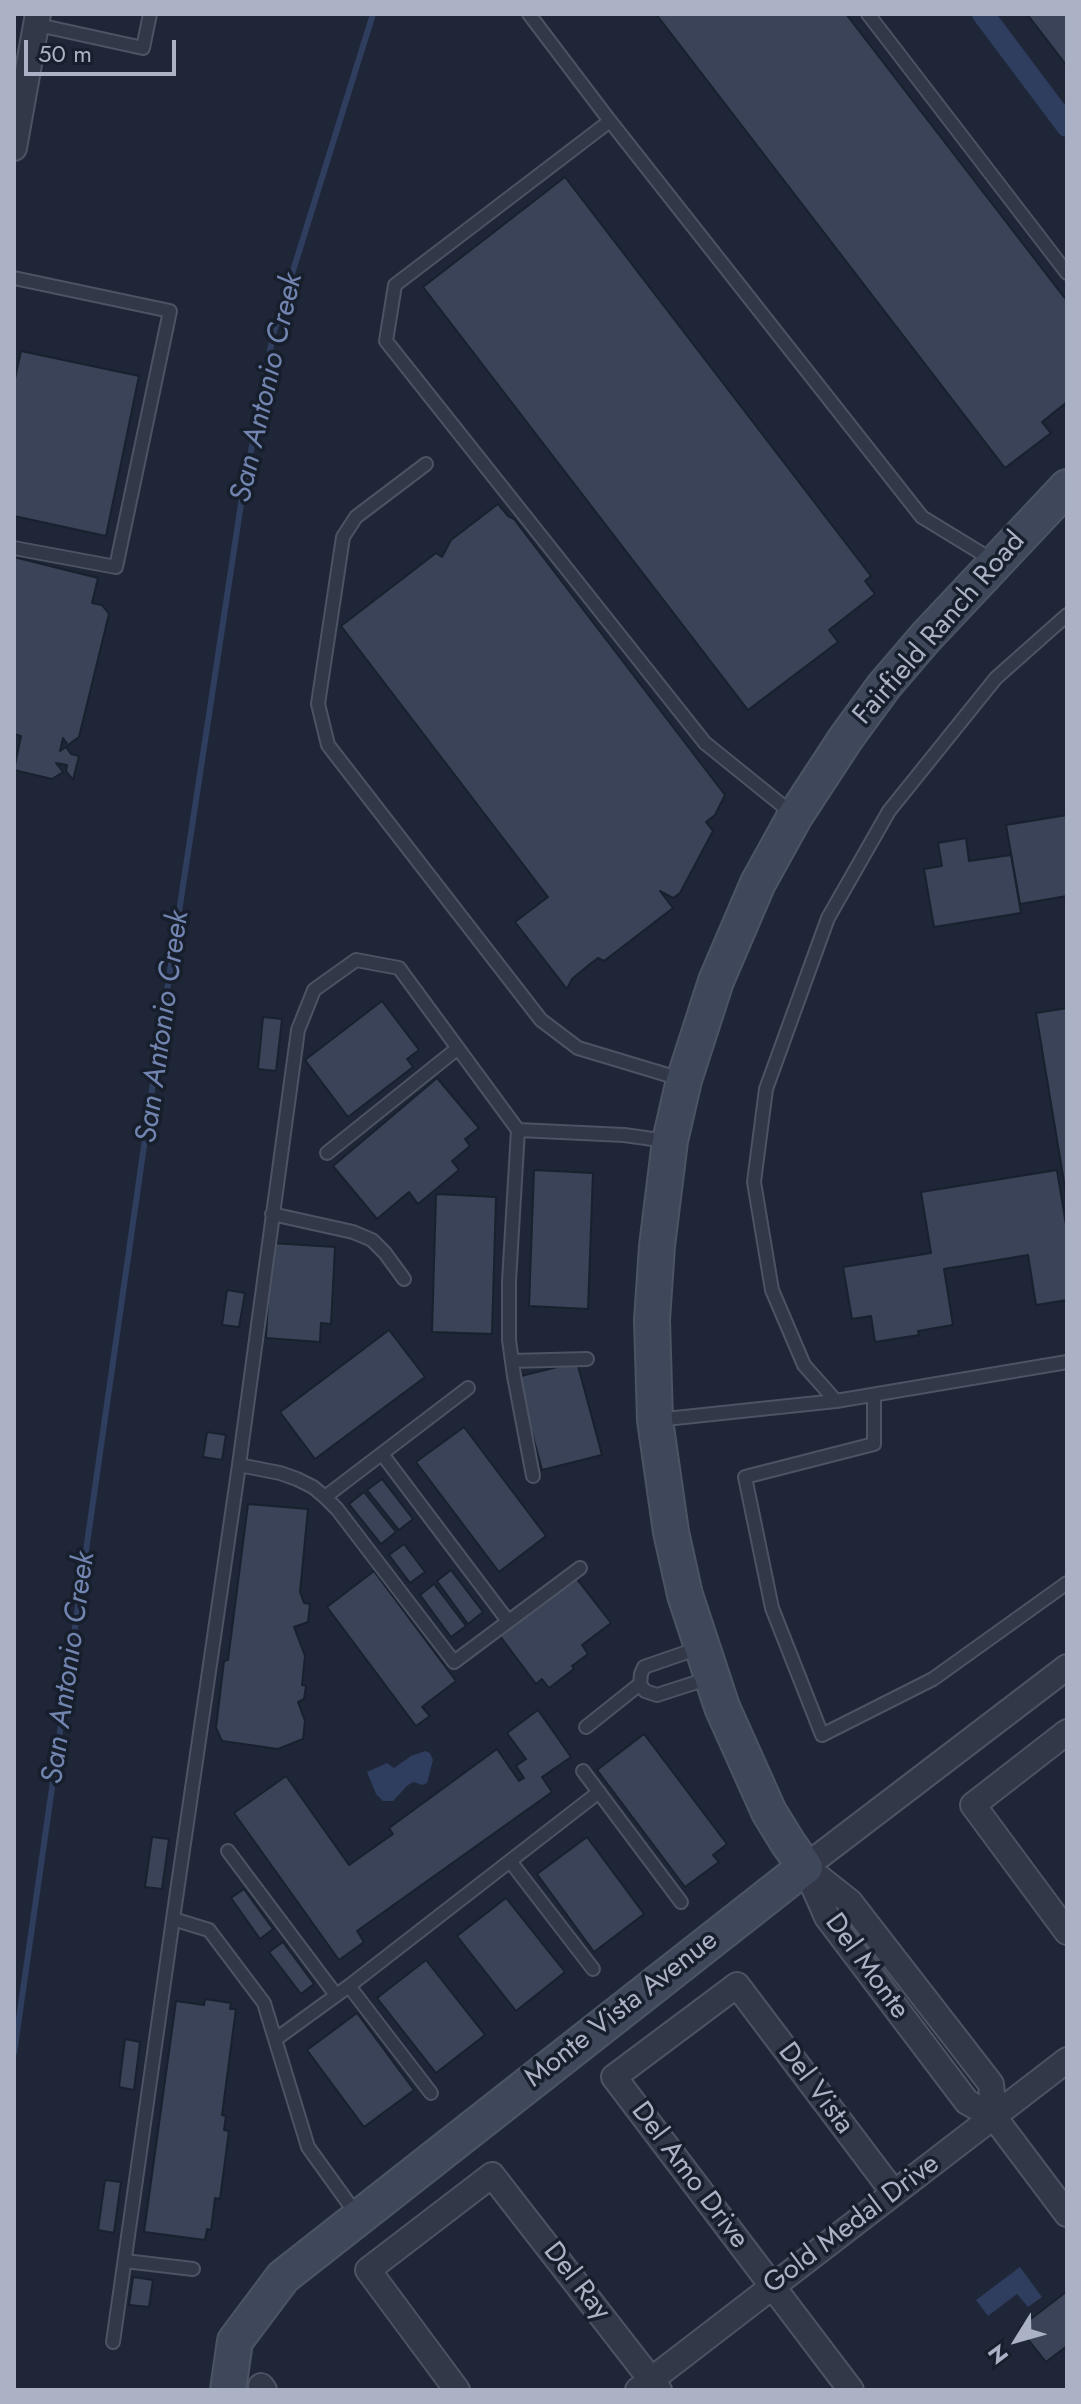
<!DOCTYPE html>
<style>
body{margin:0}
#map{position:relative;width:1081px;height:2404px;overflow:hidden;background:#1e2637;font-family:Jost,sans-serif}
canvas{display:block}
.frame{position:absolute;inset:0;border:16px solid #abb2c5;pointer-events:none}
.north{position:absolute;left:977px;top:2300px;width:80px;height:80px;-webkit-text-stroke:6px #171e2c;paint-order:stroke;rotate:233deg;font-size:22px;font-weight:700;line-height:32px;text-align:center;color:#abb2c5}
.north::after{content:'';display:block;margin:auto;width:28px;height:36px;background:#abb2c5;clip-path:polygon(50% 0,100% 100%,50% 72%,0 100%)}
.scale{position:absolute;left:24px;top:40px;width:152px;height:36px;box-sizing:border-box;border:4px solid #abb2c5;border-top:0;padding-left:10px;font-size:24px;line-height:28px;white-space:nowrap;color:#abb2c5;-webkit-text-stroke:6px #171e2c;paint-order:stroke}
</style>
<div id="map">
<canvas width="1081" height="2404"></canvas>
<div class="frame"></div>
<div class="north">N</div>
<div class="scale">50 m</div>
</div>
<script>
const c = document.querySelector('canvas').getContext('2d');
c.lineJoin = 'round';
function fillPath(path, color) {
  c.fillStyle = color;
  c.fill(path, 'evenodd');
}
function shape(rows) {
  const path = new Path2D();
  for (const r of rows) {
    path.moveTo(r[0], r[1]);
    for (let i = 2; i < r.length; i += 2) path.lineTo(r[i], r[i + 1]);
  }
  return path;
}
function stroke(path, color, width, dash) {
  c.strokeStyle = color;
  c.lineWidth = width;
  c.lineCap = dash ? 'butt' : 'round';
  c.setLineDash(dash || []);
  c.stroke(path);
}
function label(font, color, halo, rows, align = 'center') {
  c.font = font + ' Jost,sans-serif';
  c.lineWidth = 7;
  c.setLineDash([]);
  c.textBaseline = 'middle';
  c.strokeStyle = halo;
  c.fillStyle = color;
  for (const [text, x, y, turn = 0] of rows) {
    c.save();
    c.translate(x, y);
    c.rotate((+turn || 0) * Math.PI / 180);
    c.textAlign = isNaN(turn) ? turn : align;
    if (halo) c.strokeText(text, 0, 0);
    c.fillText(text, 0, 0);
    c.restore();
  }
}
fillPath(shape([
 [425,1751,430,1753,433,1760,427,1783,422,1785,414,1782,408,1785,393,1801,383,1801,376,1794,367,1772,387,1763,394,1768,411,1756],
 [1020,2267,1042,2297,1028,2307,1017,2294,988,2316,976,2300]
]), '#2f3d5e');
stroke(shape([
 [14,2053,153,1083,241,504,273,335,373,14]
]), '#2f3d5e', 6);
stroke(shape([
 [983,14,1067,126]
]), '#2f3d5e', 22);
const building = shape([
 [656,14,846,14,1067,301,1067,402,1042,422,1051,433,1005,468,656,14],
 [1027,14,1067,14,1067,66,1027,14],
 [565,177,871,576,865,581,875,594,829,630,838,642,748,710,423,287,565,177],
 [21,351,139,376,106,536,14,516,14,383,21,351],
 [498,504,508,516,514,519,725,795,715,815,706,822,713,831,680,893,673,898,660,891,673,908,604,961,598,958,590,964,572,979,567,989,515,922,548,897,341,626,436,553,442,557,451,540,498,504],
 [14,557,98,578,92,603,102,605,109,614,79,737,68,745,63,738,60,751,66,747,71,754,79,756,73,780,66,771,67,765,56,763,63,772,52,779,14,770,21,736,14,734,14,557],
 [1067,815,1067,896,1020,904,1006,825,1067,815],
 [966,838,969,861,1011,855,1021,913,934,927,924,869,942,866,938,843,966,838],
 [382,1001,419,1050,407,1059,413,1067,348,1117,305,1060,382,1001],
 [1067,1008,1067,1200,1036,1013,1067,1008],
 [263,1017,282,1019,276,1071,258,1069,263,1017],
 [437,1078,479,1128,465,1139,470,1146,452,1161,459,1170,418,1204,409,1192,377,1219,333,1166,437,1078],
 [534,1170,593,1173,588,1309,529,1306,534,1170],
 [1057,1170,1067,1231,1067,1300,1036,1305,1028,1255,944,1269,953,1325,918,1331,919,1335,875,1342,871,1316,852,1319,843,1267,931,1253,921,1192,1057,1170],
 [436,1194,496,1197,492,1334,432,1332,436,1194],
 [271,1243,335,1247,331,1324,321,1323,320,1342,266,1338,271,1243],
 [227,1290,245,1293,239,1327,222,1325,227,1290],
 [389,1330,425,1377,315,1459,280,1412,389,1330],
 [577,1362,602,1455,542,1470,517,1377,577,1362],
 [464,1427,546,1536,499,1572,416,1462,464,1427],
 [207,1432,226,1435,222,1460,203,1457,207,1432],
 [382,1479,413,1519,399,1530,367,1490,382,1479],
 [364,1492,396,1532,381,1544,349,1504,364,1492],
 [248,1504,308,1509,300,1592,304,1603,310,1604,308,1622,294,1627,305,1656,302,1685,306,1686,304,1699,298,1702,305,1721,303,1739,278,1749,222,1741,216,1728,224,1661,228,1660,248,1504],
 [404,1544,425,1572,410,1583,389,1555,404,1544],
 [451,1570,483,1612,468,1624,437,1581,451,1570],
 [374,1571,456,1681,422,1707,430,1716,416,1726,327,1607,374,1571],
 [573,1574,611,1623,582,1645,588,1654,572,1666,574,1669,549,1688,542,1679,536,1684,497,1632,573,1574],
 [434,1584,466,1626,451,1637,420,1595,434,1584],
 [538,1710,571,1757,542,1777,552,1792,357,1931,364,1942,339,1960,234,1813,286,1776,349,1865,393,1834,389,1828,497,1749,519,1781,524,1778,516,1766,526,1759,507,1733,538,1710],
 [644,1734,727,1844,713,1855,719,1862,685,1887,597,1770,644,1734],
 [152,1837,169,1839,162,1889,145,1887,152,1837],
 [587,1837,644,1914,594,1952,537,1874,587,1837],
 [244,1889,273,1929,260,1939,231,1898,244,1889],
 [506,1898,565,1972,516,2011,457,1936,506,1898],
 [283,1942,314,1984,301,1994,269,1952,283,1942],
 [426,1960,485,2035,436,2073,377,1998,426,1960],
 [205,1999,231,2003,230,2009,236,2009,222,2115,226,2116,224,2130,229,2131,220,2199,215,2198,211,2230,207,2229,205,2240,144,2232,176,2001,204,2005,205,1999],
 [357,2013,414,2090,364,2127,307,2050,357,2013],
 [125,2039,140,2042,134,2090,119,2087,125,2039],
 [105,2180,121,2182,114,2233,98,2230,105,2180],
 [133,2277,153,2280,149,2307,129,2305,133,2277],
 [1066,2292,1067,2346,1046,2362,1019,2328,1066,2292]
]);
fillPath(building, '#3a4358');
stroke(building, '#19202e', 2);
const lane = shape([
 [529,14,610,121],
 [868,14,1067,273],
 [38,25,143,48,150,14],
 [14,278,170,311,116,567,14,548],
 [426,464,356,517,343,537,318,704,328,745,541,1020,578,1048,681,1079],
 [1067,615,996,678,889,811,828,918,766,1089,754,1182,772,1290,804,1365,836,1401,1067,1362],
 [793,814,705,743,386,341,395,285,610,121,922,517,994,561],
 [518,1130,624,1135,667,1141],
 [327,1153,458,1048],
 [272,1214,353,1232,372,1240,385,1253,404,1279],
 [512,1361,587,1359],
 [874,1395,874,1444,745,1477,772,1608,822,1735,933,1679,1067,1583],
 [656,1420,836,1401],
 [382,1454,508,1621],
 [239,1465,280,1473,297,1479,313,1487,325,1497,337,1509,454,1662,580,1568],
 [325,1497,468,1388],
 [699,1648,644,1667,641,1674,640,1684,645,1691,657,1695,710,1678],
 [586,1727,640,1684],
 [583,1771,681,1902],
 [228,1851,336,1995],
 [510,1861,593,1969],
 [349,1986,431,2093],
 [276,2039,349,1986,599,1792],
 [357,2215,308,2147,264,2003,209,1930,173,1919,239,1465,298,1030,314,990,356,960,399,968,518,1130,509,1281,509,1340,514,1376,533,1476],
 [125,2261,193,2269],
 [113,2342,173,1919]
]);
const street = shape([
 [14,148,38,14],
 [1067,1732,973,1805,1067,1932],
 [805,1867,827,1917,967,2102,994,2117,1067,2214],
 [805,1867,1067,1667],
 [807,1868,850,1902,991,2084,994,2117],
 [261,2386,264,2390],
 [457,2390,368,2270,492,2175,659,2390],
 [638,2390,1067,2060],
 [851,2390,614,2077,737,1985,894,2193]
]);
const secondary = shape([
 [228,2390,235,2341,283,2277,805,1867,788,1843,769,1812,722,1707,685,1595,671,1532,655,1420,652,1320,657,1246,670,1141,684,1080,716,981,758,883,795,816,846,738,884,686,926,637,1067,487]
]);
stroke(lane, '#4c5363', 16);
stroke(street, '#4c5363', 28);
stroke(secondary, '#4c5363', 38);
stroke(lane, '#323848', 12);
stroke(street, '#323848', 24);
stroke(secondary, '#3f475b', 34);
label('28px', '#abb2c5', '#171e2c', [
 ["Fairfield Ranch Road",940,629,-49],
 ["Del Monte",866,1967,54],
 ["Monte Vista Avenue",622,2010,-38],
 ["Del Vista",815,2089,53],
 ["Del Amo Drive",689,2176,53],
 ["Gold Medal Drive",852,2225,-37],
 ["Del Ray",576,2282,52]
]);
label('italic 30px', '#7285b0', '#171e2c', [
 ["San Antonio Creek",268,388,-77],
 ["San Antonio Creek",164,1027,-82],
 ["San Antonio Creek",70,1668,-82]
]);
</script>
